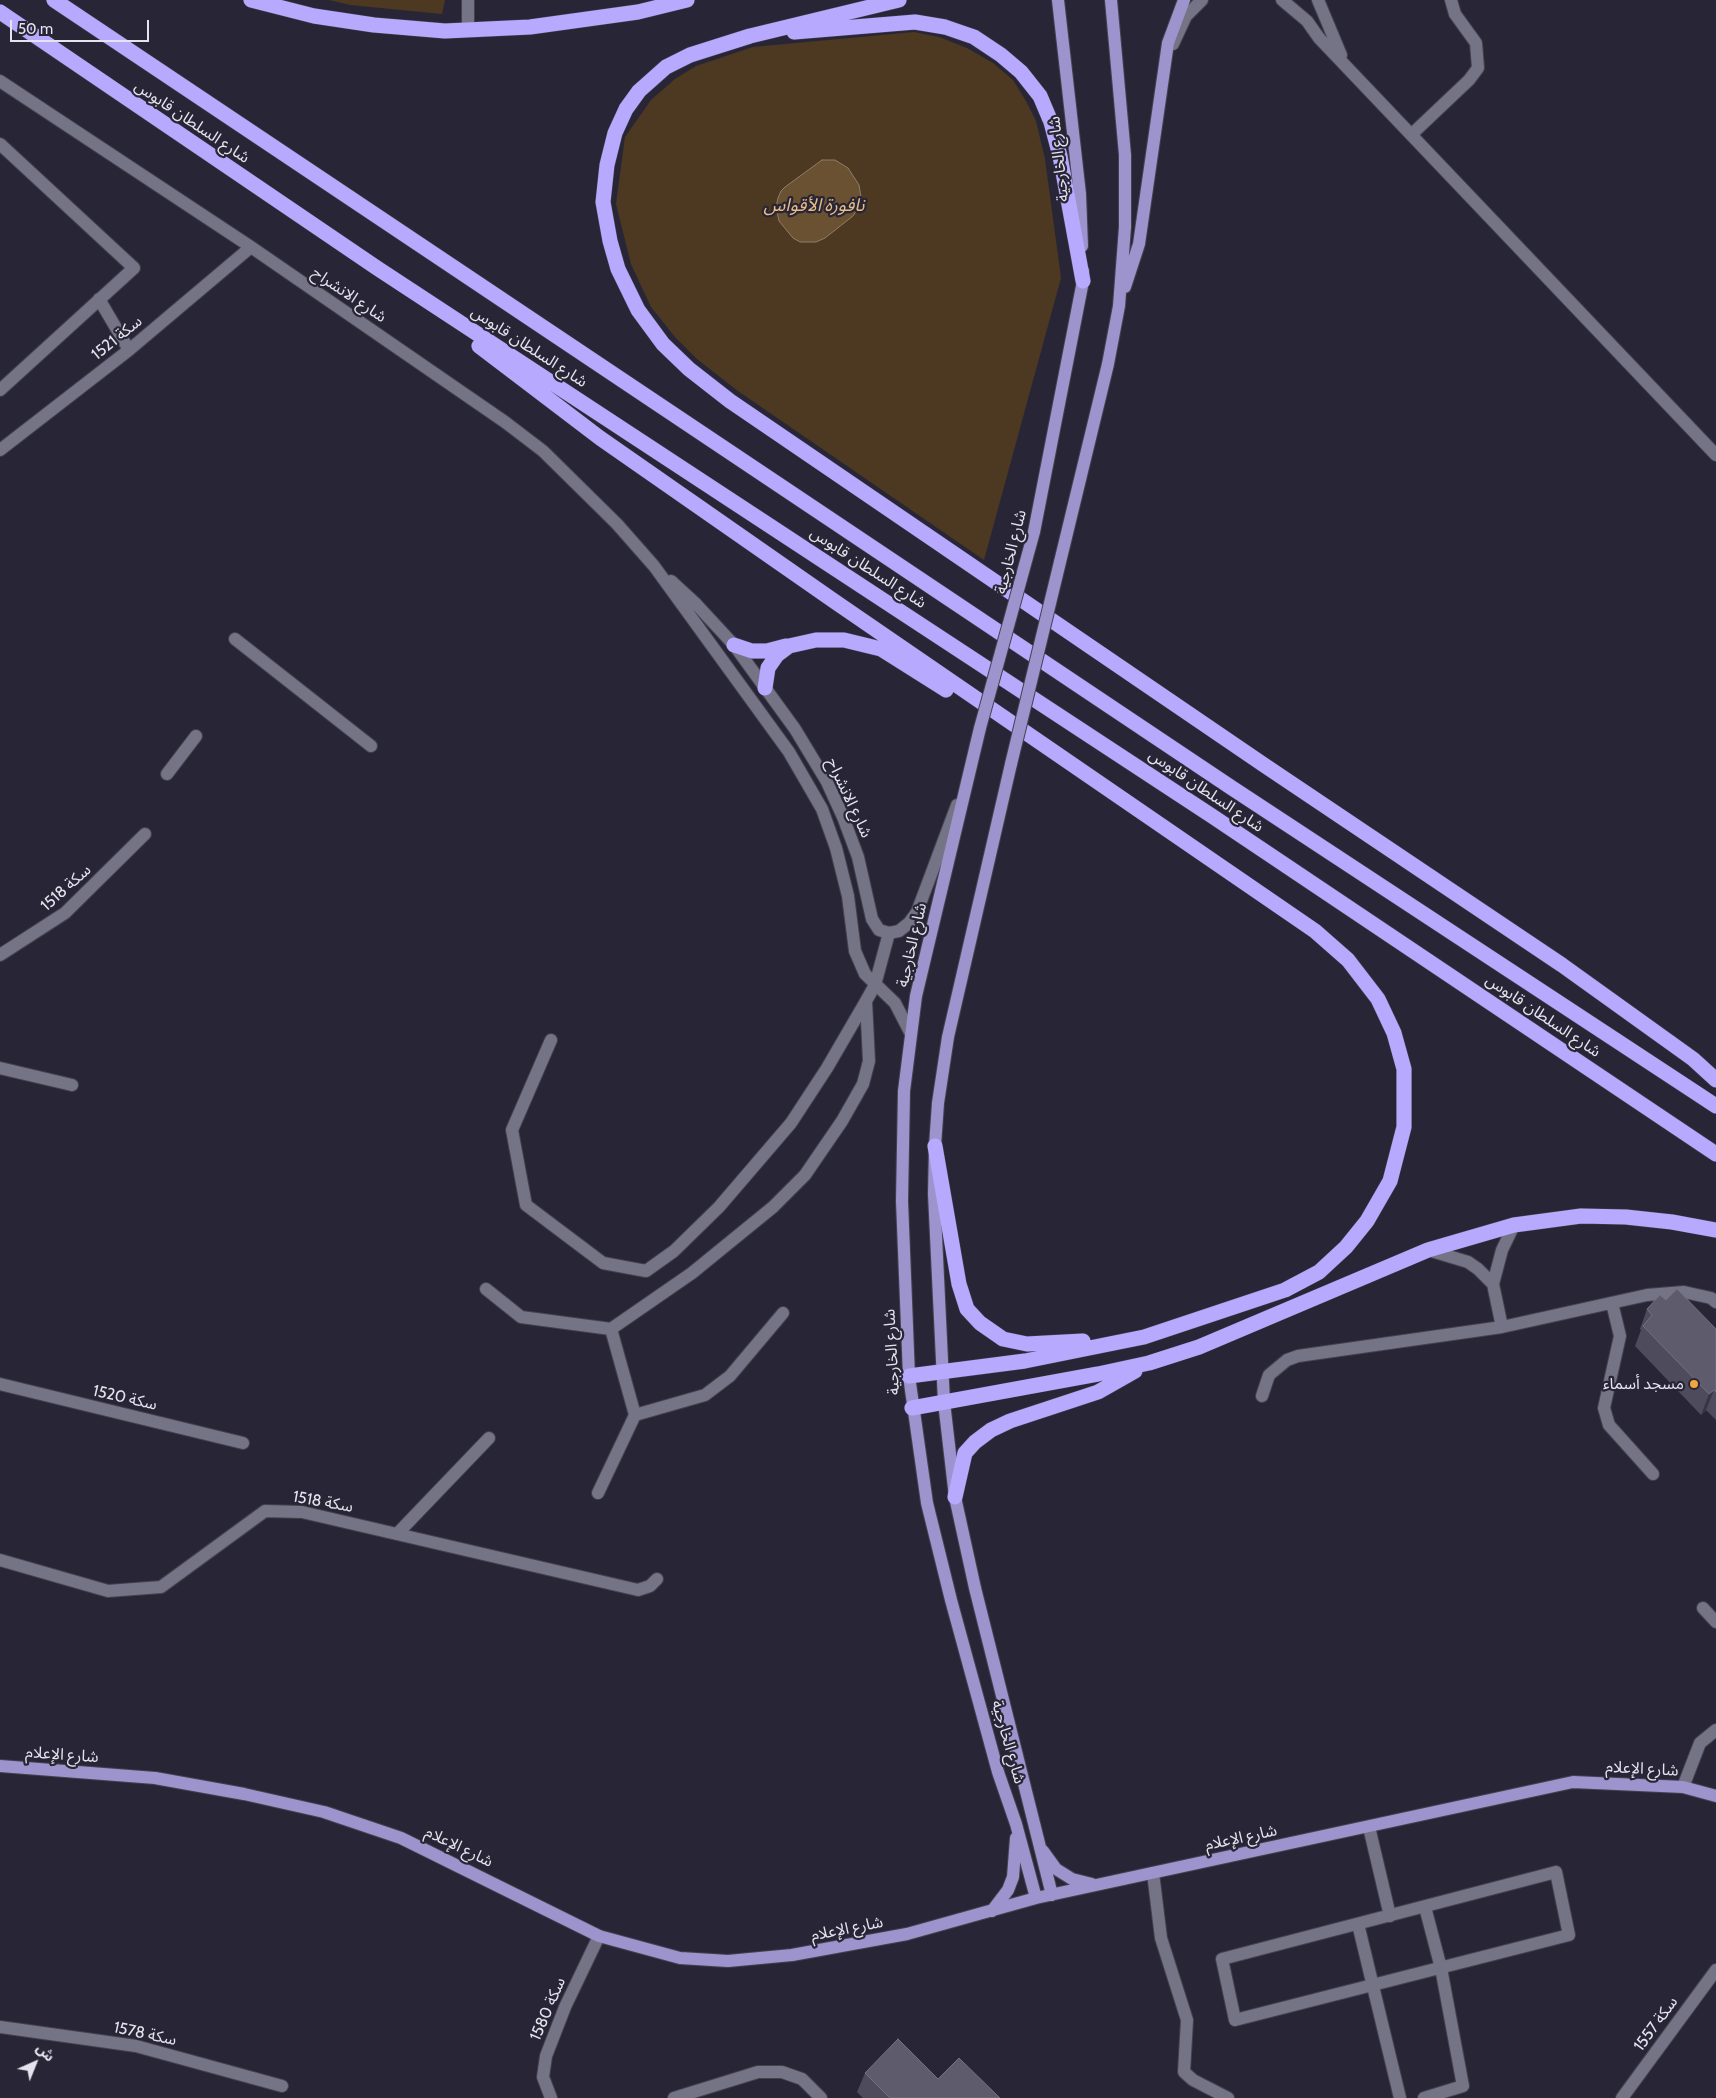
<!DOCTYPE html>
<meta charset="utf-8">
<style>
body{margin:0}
#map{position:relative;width:1716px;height:2098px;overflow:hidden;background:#282636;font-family:Cabin,"Noto Sans Arabic",sans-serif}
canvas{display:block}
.north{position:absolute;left:10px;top:2038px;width:50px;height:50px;-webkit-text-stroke:4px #282636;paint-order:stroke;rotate:44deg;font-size:14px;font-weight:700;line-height:20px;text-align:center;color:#e4e3ee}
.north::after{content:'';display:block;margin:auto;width:18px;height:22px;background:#e4e3ee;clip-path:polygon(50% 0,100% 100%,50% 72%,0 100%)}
.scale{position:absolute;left:10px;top:20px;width:139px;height:22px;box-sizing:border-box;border:2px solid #e4e3ee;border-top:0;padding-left:6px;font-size:15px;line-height:18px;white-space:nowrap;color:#e4e3ee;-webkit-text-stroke:4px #282636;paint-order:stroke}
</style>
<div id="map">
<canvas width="1716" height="2098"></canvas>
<div class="north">ش</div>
<div class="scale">50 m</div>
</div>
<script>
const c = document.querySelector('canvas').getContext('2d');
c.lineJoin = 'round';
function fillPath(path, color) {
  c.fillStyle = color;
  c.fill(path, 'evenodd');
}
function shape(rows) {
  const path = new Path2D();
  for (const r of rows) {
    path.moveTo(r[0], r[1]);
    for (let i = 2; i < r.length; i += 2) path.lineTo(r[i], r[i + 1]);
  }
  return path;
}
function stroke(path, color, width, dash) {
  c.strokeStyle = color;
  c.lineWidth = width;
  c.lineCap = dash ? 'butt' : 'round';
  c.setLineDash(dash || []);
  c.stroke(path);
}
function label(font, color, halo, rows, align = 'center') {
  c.font = font + ' Cabin,"Noto Sans Arabic",sans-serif';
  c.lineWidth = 4.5;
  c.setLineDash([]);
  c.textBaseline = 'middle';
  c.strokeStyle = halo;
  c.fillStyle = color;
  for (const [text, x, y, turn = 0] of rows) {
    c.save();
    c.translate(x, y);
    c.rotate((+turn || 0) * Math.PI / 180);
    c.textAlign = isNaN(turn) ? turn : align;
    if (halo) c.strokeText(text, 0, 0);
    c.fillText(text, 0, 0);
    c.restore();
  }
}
fillPath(shape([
 [329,0,445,0,442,14,350,5],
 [914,32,939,37,967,48,993,63,1013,80,1026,101,1036,121,1045,159,1061,278,984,560,738,391,697,359,675,337,651,307,631,264,616,204,625,137,651,100,675,79,696,66,753,47]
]), '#4d3921');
const water = shape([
 [822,160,835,160,848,168,859,185,861,197,859,207,853,216,825,238,816,242,800,242,793,238,779,221,776,207,778,198,781,191,785,187,822,160]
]);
fillPath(water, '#6a5132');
stroke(water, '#8f7d6a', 1);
const minor = shape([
 [1282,0,1307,21,1319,38,1716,455],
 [1318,0,1341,55],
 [468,30,468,0],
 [1173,44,1186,16,1202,0],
 [0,81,251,247,505,422,543,451,617,524,654,566,789,752,822,809,836,848,848,896,855,951,865,974,895,1003,911,1034],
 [1412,134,1469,80,1478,68,1476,43,1455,14,1451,0],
 [0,144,134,268,0,390],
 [99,299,129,350],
 [0,450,129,350,251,247],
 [671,581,696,604,734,645,795,729,827,782,843,817,858,857,872,919,879,930,889,933,899,931,909,923,917,912,957,805],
 [235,639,371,746],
 [167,774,196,736],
 [0,955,65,913,145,834],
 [551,1040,512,1130,526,1205,603,1263,646,1271,674,1251,719,1207,791,1123,827,1068,866,1001],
 [0,1068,72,1085],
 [1428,1250,1468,1262,1478,1269,1493,1284],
 [486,1289,521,1317,611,1329,692,1273,773,1207,805,1175,842,1121,863,1084,869,1061,866,1001,875,985,889,933],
 [1612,1303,1620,1336,1604,1408,1609,1425,1653,1474],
 [1502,1327,1493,1284,1502,1250,1514,1225],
 [0,1384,243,1443],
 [1262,1396,1269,1375,1287,1360,1298,1356,1502,1327,1647,1295,1684,1292,1711,1298,1716,1302],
 [635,1415,705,1395,730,1376,783,1313],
 [598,1493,635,1415,611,1329],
 [397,1534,489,1438],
 [0,1560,108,1591,161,1587,265,1511,302,1512,638,1590,650,1586,657,1579],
 [1703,1608,1716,1622],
 [1683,1787,1700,1743,1716,1730],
 [1369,1827,1390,1916],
 [1556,1872,1569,1935,1235,2020,1222,1959,1556,1872],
 [1153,1873,1161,1938,1187,2020,1184,2072,1193,2080,1228,2098],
 [1358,1924,1400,2098],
 [0,2027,136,2046,282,2086],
 [551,2098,543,2077,546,2056,565,2007,599,1936],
 [674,2098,758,2072,782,2072,802,2079,821,2098],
 [1424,2098,1463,2086,1441,1968,1425,1907],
 [1622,2098,1716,1970]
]);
const major = shape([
 [1058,0,1080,194,1082,246],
 [1125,287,1139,244,1168,43,1184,0],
 [1034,532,1083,281,1083,271],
 [1060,562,1108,364,1119,306,1125,227,1125,155,1111,0],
 [980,728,916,996,904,1091,902,1201,909,1376,927,1503,951,1600,998,1772,1016,1824,1036,1898],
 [1011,764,948,1037,938,1103,935,1146,934,1194,944,1402,955,1497,975,1588,1052,1895],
 [0,1766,155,1778,244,1794,324,1812,401,1838,599,1936,680,1958,728,1961,792,1955,907,1934,1036,1898,1573,1782,1683,1787,1716,1796],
 [1043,1851,1056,1869,1072,1879,1092,1884],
 [992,1911,1008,1890,1013,1877,1016,1838]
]);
const highway = shape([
 [54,0,1232,788,1716,1106],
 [251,0,314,16,374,25,445,31,530,27,638,12,687,0],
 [899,0,750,36,690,55,666,67,639,91,626,109,615,133,607,165,603,202,610,241,618,269,638,310,663,344,689,369,730,401,1264,765,1562,965,1693,1059,1716,1080],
 [0,12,377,268,1212,816,1716,1154],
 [794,32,915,22,945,27,974,37,1001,55,1021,72,1040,96,1051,122,1060,156,1083,281],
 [479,346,600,438,834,601,1315,931,1348,960,1378,999,1394,1033,1404,1069,1404,1127,1390,1181,1367,1221,1346,1247,1319,1272,1285,1290,1144,1337,1025,1361,909,1376],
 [734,645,752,651,767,651,786,646],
 [765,688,768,668,777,655,789,646,816,640,844,640,881,649,946,690],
 [935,1146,959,1284,967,1309,980,1323,1003,1339,1027,1344,1083,1341],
 [912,1408,1098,1374,1149,1363,1199,1347,1428,1250,1514,1225,1581,1216,1626,1217,1672,1222,1716,1230],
 [955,1497,965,1453,975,1442,991,1430,1010,1421,1098,1392,1135,1371]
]);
stroke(minor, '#44414f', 14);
stroke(major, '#44414f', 14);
stroke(highway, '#44414f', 16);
stroke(minor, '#757386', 12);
stroke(major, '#9d93cd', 12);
stroke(highway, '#b7a9fd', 15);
const majorBridge = shape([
 [980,728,1034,532],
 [1011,764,1060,562]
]);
stroke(majorBridge, '#44414f', 14, []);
stroke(majorBridge, '#9d93cd', 12);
fillPath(shape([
 [1666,1300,1716,1329,1716,1420,1706,1410,1701,1415,1635,1346,1641,1330,1640,1329,1647,1309],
 [865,2073,938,2079,1000,2098,863,2098,857,2092]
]), '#4d4b5c');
fillPath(shape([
 [1714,1390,1706,1410,1701,1415,1709,1394]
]), '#383646');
const building = shape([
 [1677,1289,1716,1329,1716,1392,1714,1390,1709,1394,1643,1326,1652,1315,1647,1309,1660,1295,1666,1300,1677,1289],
 [898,2039,938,2079,959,2058,1000,2098,890,2098,865,2073,898,2039]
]);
fillPath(building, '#5e5c6c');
stroke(building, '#737180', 1);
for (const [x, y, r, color] of [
 [1694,1384,5,"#f1a63f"]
]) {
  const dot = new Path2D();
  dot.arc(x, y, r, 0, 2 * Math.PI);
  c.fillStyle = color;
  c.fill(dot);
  stroke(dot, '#282636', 2);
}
label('16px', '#e4e3ee', '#282636', [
 ["شارع السلطان قابوس",192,122,34],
 ["شارع الخارجية",1059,159,-96],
 ["شارع الانشراح",349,295,34],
 ["سكة 1521",117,338,-39],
 ["شارع السلطان قابوس",529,347,33],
 ["شارع الخارجية",1011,552,-76],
 ["شارع السلطان قابوس",868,568,33],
 ["شارع السلطان قابوس",1206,791,34],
 ["شارع الانشراح",849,798,65],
 ["سكة 1518",66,888,-42],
 ["شارع الخارجية",912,945,-77],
 ["شارع السلطان قابوس",1543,1016,34],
 ["شارع الخارجية",892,1352,-93],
 ["سكة 1520",125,1398,13],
 ["سكة 1518",323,1502,10],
 ["شارع الخارجية",1008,1742,74],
 ["شارع الإعلام",62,1755,4],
 ["شارع الإعلام",1642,1769,3],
 ["شارع الإعلام",1241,1838,-12],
 ["شارع الإعلام",459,1847,26],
 ["شارع الإعلام",847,1929,-11],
 ["سكة 1580",548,2009,-67],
 ["سكة 1557",1656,2024,-54],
 ["سكة 1578",145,2034,12]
]);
label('16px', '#e4e3ee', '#282636', [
 ["مسجد أسماء",1684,1384]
], 'right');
label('italic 18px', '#e8bc87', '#282636', [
 ["نافورة الأقواس",814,206]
]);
</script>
